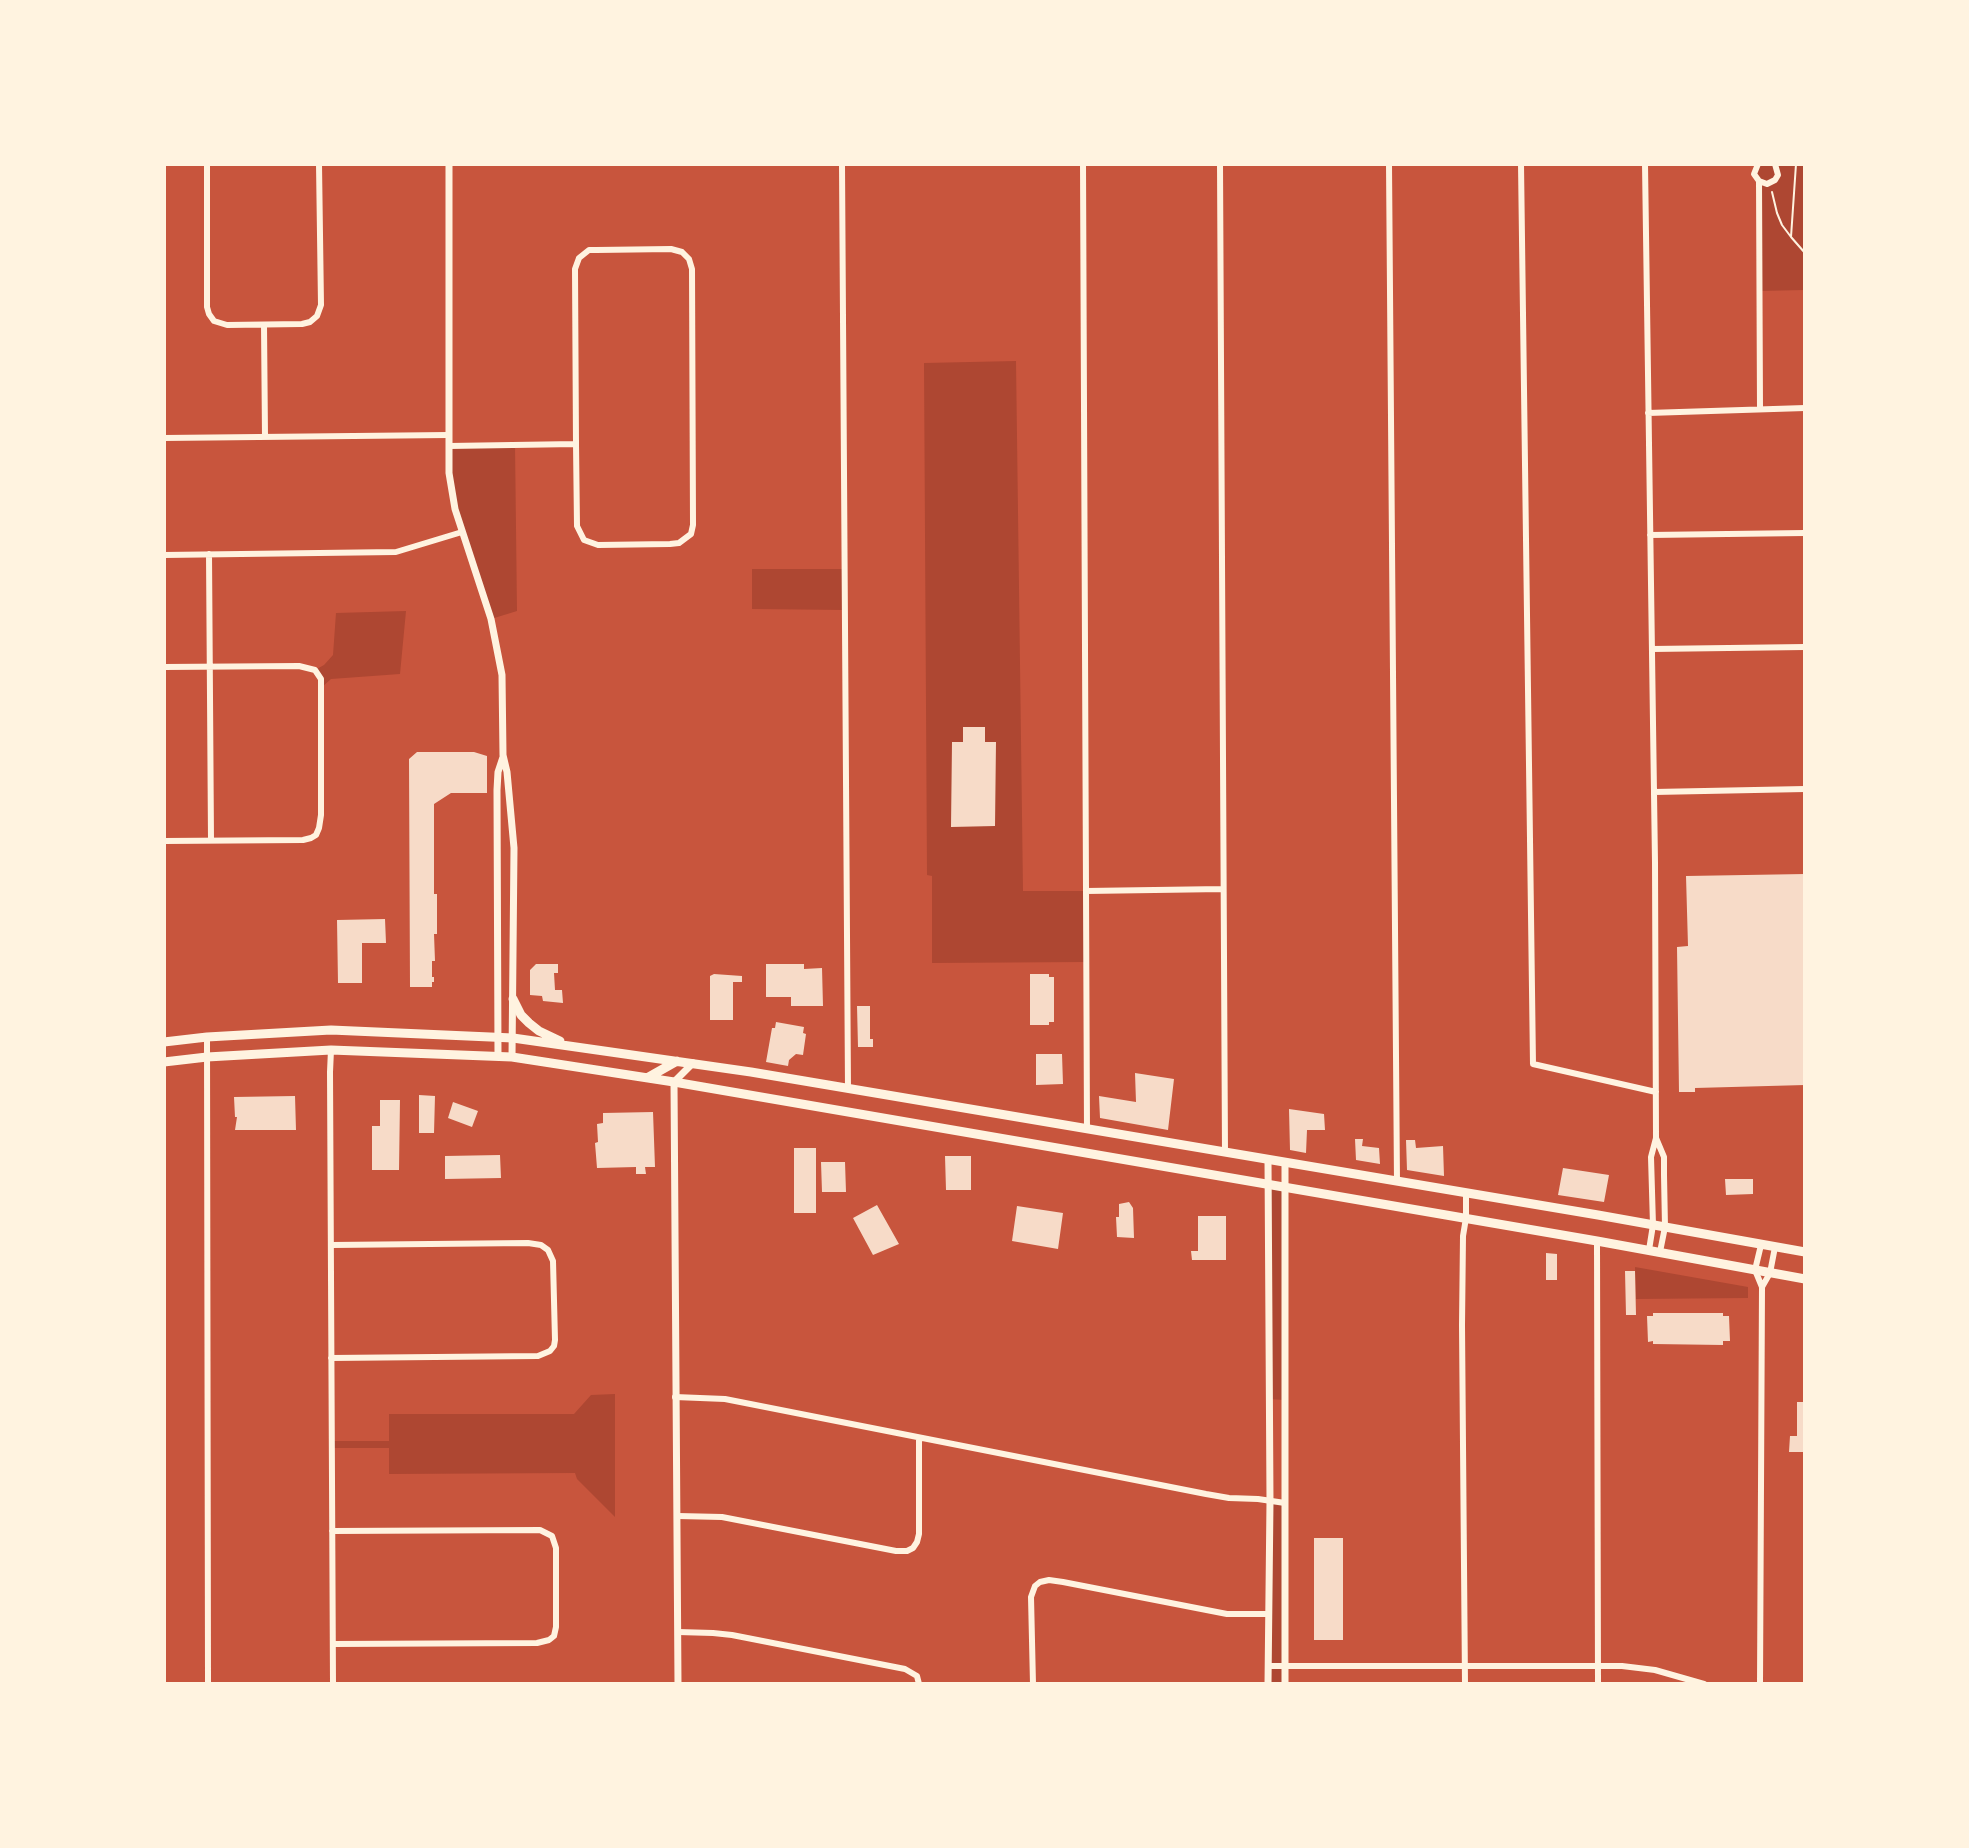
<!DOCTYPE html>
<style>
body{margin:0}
#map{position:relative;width:1969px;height:1848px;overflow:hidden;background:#c8553d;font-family:Overpass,sans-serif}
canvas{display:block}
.frame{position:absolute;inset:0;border:166px solid #fff3e0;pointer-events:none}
</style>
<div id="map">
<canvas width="1969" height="1848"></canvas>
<div class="frame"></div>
</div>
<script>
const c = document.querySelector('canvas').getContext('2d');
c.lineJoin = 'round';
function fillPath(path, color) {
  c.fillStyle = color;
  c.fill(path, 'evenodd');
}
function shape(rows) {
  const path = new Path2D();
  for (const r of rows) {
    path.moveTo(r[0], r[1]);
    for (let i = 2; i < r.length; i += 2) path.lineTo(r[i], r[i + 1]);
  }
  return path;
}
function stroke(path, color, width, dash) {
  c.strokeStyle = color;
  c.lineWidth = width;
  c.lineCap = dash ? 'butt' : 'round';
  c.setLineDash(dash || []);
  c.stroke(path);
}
fillPath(shape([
 [1758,164,1805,164,1805,290,1759,291,1756,166],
 [1016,361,1023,891,1086,891,1086,962,932,963,932,876,927,875,924,363],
 [515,445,517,611,491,619,455,509,449,446],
 [752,569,845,569,845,610,752,609],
 [406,611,400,674,331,679,321,688,315,670,324,665,333,655,336,613],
 [1267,1184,1284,1187,1284,1400,1268,1399],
 [1635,1267,1748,1287,1748,1298,1636,1299],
 [615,1394,615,1517,577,1479,575,1473,389,1474,389,1448,331,1448,331,1441,389,1441,389,1414,574,1414,591,1395],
 [1270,1501,1285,1503,1285,1684,1268,1684]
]), '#ae4732');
fillPath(shape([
 [963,727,985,727,985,742,996,742,995,826,951,827,952,742,963,742],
 [417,752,474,752,487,756,487,793,451,793,434,804,434,894,437,894,437,934,434,934,435,961,432,961,432,977,434,977,434,982,432,982,432,987,410,987,409,759],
 [1805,874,1805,1085,1695,1088,1695,1092,1679,1092,1677,947,1688,946,1686,876],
 [385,919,386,943,362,943,362,983,338,983,337,920],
 [536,964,558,964,558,973,554,973,555,990,562,990,563,1003,543,1001,542,996,530,995,530,970],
 [766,964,804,964,804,969,822,968,823,1006,791,1006,791,997,766,997],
 [714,974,742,976,742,982,733,982,733,1020,710,1020,710,976],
 [1030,974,1049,974,1049,977,1054,977,1054,1022,1049,1022,1049,1025,1030,1025],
 [857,1006,870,1006,870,1039,873,1039,873,1047,858,1047],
 [776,1022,804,1027,803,1033,806,1034,803,1055,796,1054,789,1060,788,1066,766,1062,772,1028,775,1028],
 [1036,1054,1062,1054,1063,1084,1036,1085],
 [1135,1073,1174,1079,1168,1130,1100,1118,1099,1096,1136,1102],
 [419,1095,435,1096,434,1133,419,1133],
 [295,1096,296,1130,235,1130,237,1117,235,1117,234,1097],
 [380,1100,400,1100,399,1170,372,1170,372,1126,380,1126],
 [453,1102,478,1111,472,1127,448,1118],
 [1289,1109,1324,1114,1325,1130,1307,1130,1306,1153,1290,1150],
 [653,1112,655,1167,645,1167,646,1174,636,1174,636,1167,597,1168,595,1143,598,1142,597,1124,603,1123,603,1113],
 [1355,1139,1363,1139,1362,1146,1379,1148,1380,1164,1356,1160],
 [1406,1140,1415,1140,1416,1148,1443,1146,1444,1176,1407,1170],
 [794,1148,816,1148,816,1213,794,1213],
 [500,1155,501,1178,445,1179,445,1156],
 [945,1156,971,1156,971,1190,946,1190],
 [821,1162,845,1162,846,1192,822,1192],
 [1563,1168,1609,1175,1604,1202,1558,1195],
 [1725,1179,1753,1179,1753,1194,1726,1195],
 [1129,1202,1133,1208,1134,1238,1117,1237,1116,1217,1119,1217,1119,1204],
 [877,1205,899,1244,873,1255,853,1218],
 [1017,1206,1063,1213,1058,1249,1012,1241],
 [1198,1216,1226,1216,1226,1260,1192,1260,1191,1251,1198,1251],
 [1546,1253,1557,1254,1557,1280,1546,1280],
 [1625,1271,1635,1271,1636,1315,1626,1315],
 [1653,1313,1723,1313,1723,1316,1729,1316,1730,1341,1723,1341,1723,1345,1653,1344,1653,1341,1648,1342,1647,1316,1653,1316],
 [1797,1402,1805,1402,1805,1452,1789,1452,1790,1436,1797,1436],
 [1314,1538,1343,1538,1343,1640,1314,1640]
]), '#f7dbc8');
stroke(shape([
 [1796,164,1791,237,1805,253],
 [1772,192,1777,213,1782,225,1791,237]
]), '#fff3e0', 2);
stroke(shape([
 [207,164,207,307,209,314,214,321,227,325,302,324,310,322,317,316,321,305,319,164],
 [842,164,848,1088],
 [1083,164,1087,1129],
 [1220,164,1225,1152],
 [1389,164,1397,1182],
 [1521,164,1533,1064,1656,1092],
 [1645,164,1655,862,1656,1138,1651,1157,1653,1225,1649,1250],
 [1758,164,1754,174,1759,181,1760,409],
 [1759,181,1767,184,1775,180,1778,175,1775,164],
 [264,325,265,437],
 [1648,413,1805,408],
 [164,438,448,435],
 [449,446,576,444,575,269,579,258,589,250,596,250,671,249,682,252,689,259,692,269,693,525,691,534,679,543,670,544,598,545,584,540,577,526,576,444],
 [1650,535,1805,533],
 [209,554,211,840],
 [164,555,396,552,462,532],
 [1652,649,1805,647],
 [164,667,299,666,315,670,321,679,321,815,319,828,316,835,311,838,303,840,164,841],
 [1654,792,1805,789],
 [1086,891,1223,889],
 [207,1037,208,1684],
 [331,1050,330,1072,333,1684],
 [1656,1138,1664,1157,1664,1175,1665,1227,1660,1252],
 [1597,1241,1598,1684],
 [1762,1287,1770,1273,1775,1247],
 [331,1358,538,1356,550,1351,554,1346,555,1340,553,1261,548,1250,541,1245,528,1243,332,1245],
 [675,1397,725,1399,1206,1494,1229,1498,1258,1499,1285,1503],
 [678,1516,722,1517,896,1551,907,1551,913,1548,917,1542,919,1534,919,1438],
 [332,1531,540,1530,552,1536,556,1548,556,1627,554,1636,549,1640,537,1643,333,1644],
 [678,1632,713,1633,732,1635,905,1669,917,1676,919,1684],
 [1268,1666,1622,1666,1655,1670,1704,1684],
 [1033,1684,1031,1597,1035,1586,1040,1582,1049,1580,1063,1582,1227,1614,1268,1614],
 [1465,1684,1462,1325,1463,1236,1466,1218,1466,1193],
 [1760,1684,1762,1287,1755,1270,1761,1245]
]), '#fff3e0', 6);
stroke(shape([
 [449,164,449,473,455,509,491,619,502,675,503,755,507,772,514,848,512,1057],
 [498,1056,497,790,498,772,503,757],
 [678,1684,674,1082,693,1063],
 [1268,1684,1270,1501,1268,1160],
 [1285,1684,1285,1163]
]), '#fff3e0', 7);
stroke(shape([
 [513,999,521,1015,529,1023,539,1031,560,1041],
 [164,1042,207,1037,331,1030,513,1038,751,1072,1598,1215,1805,1252],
 [164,1062,207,1057,331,1050,512,1057,674,1082,1597,1241,1805,1279],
 [647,1078,677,1061]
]), '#fff3e0', 9);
</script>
